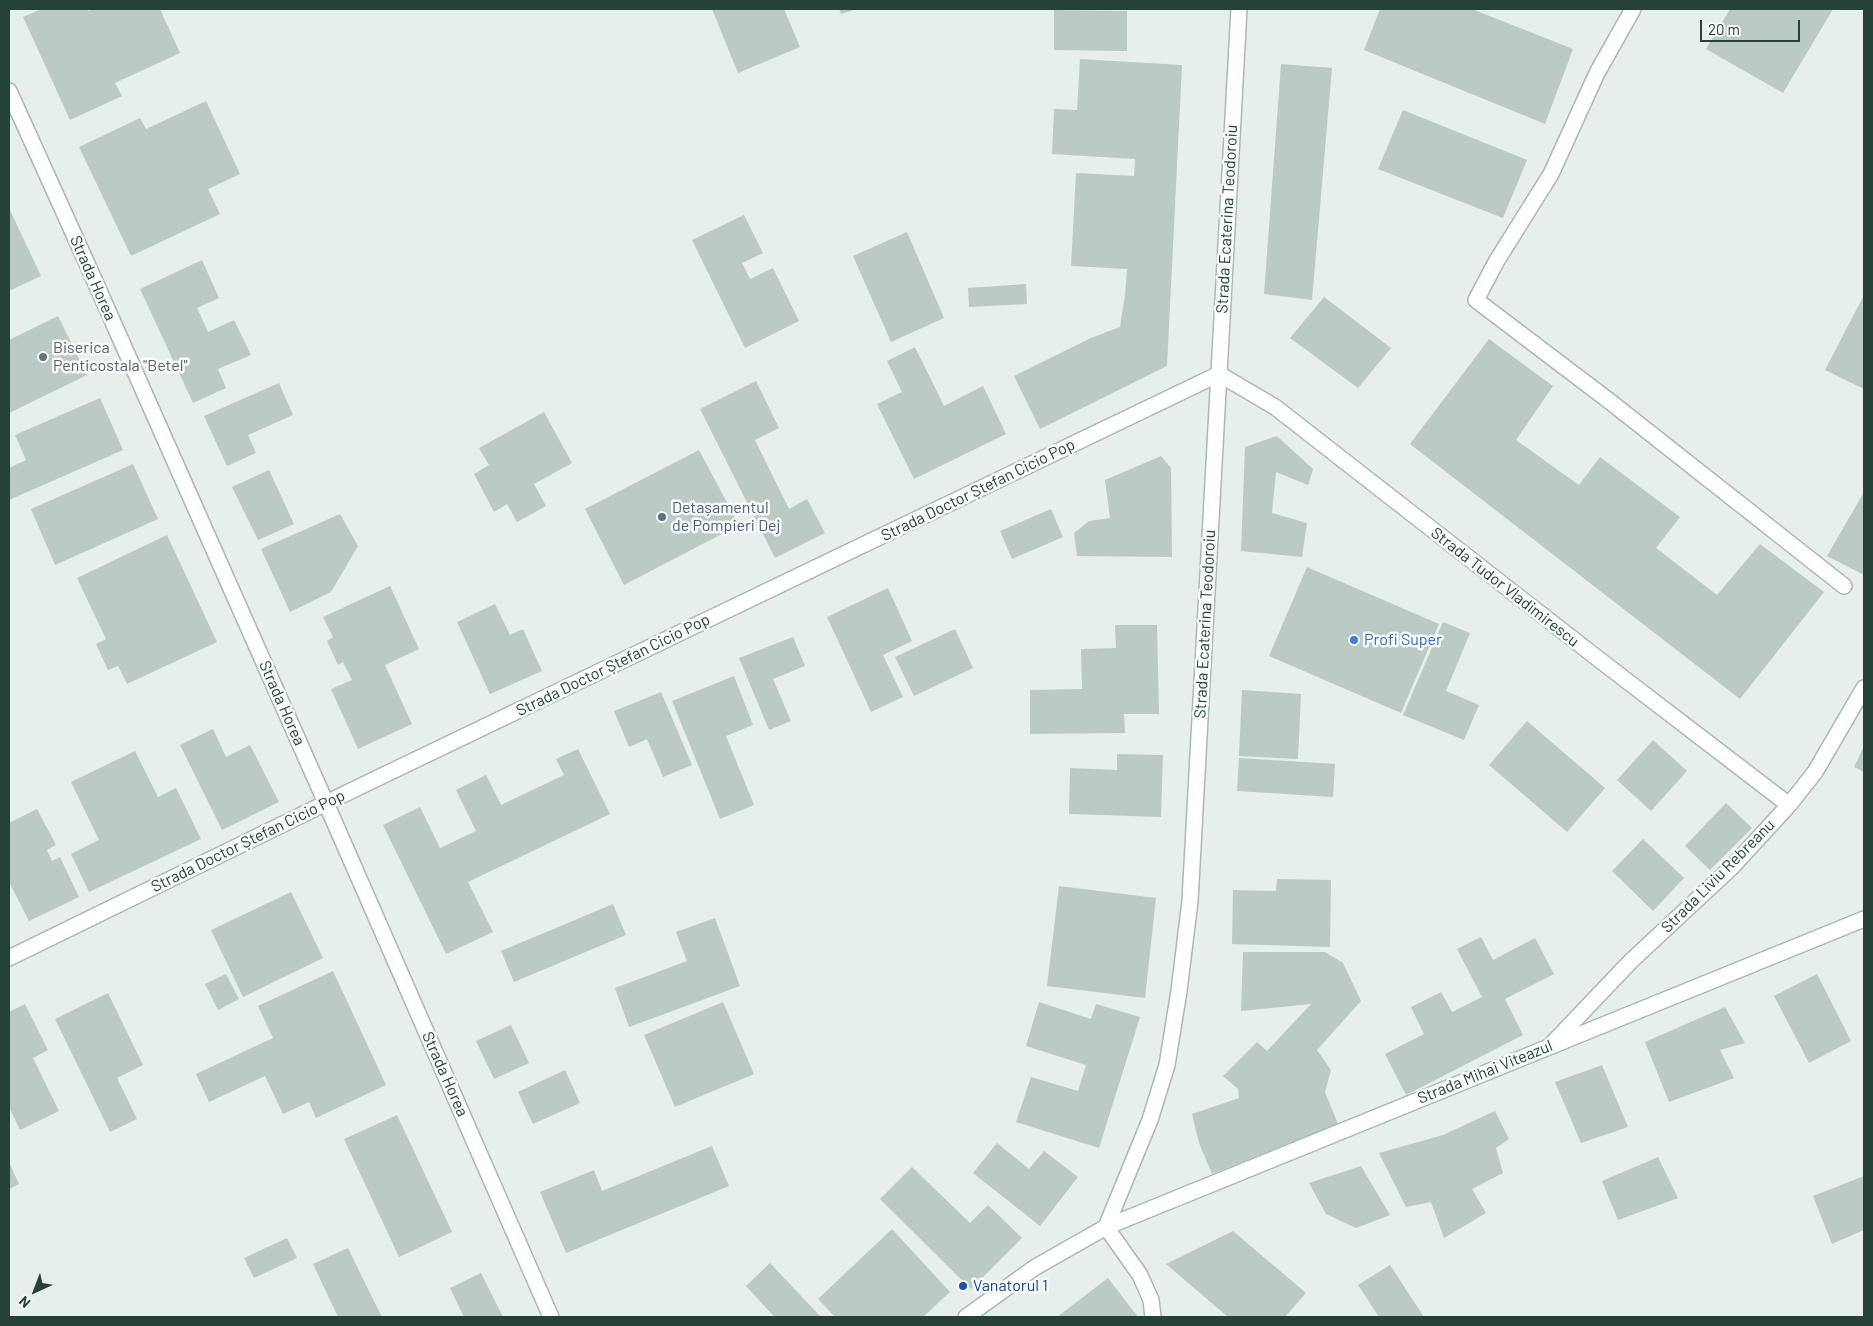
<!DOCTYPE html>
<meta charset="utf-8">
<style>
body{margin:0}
#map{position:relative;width:1873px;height:1326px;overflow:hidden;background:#e6efeb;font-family:Barlow,sans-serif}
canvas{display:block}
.frame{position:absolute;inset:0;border:10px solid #24423a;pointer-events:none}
.north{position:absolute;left:10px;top:1266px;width:50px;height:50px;-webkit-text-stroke:4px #f7fbf9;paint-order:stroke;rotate:223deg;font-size:14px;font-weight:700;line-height:20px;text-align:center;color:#24423a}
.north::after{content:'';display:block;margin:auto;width:18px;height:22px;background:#24423a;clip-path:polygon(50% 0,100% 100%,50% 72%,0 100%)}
.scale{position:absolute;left:1700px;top:20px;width:100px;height:22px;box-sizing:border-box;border:2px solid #24423a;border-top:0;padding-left:6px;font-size:15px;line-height:18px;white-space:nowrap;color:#24423a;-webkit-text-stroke:4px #f7fbf9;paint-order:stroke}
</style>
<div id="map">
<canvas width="1873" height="1326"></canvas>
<div class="frame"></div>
<div class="north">N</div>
<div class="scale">20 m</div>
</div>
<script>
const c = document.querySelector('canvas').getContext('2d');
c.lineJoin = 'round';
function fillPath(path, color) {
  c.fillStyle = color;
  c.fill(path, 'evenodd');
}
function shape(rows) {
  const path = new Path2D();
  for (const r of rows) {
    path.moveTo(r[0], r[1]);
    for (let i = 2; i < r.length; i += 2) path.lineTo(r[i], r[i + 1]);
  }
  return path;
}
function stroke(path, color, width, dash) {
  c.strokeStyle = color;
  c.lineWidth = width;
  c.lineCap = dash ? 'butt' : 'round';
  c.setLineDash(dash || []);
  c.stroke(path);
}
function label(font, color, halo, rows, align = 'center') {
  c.font = font + ' Barlow,sans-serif';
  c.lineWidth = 5;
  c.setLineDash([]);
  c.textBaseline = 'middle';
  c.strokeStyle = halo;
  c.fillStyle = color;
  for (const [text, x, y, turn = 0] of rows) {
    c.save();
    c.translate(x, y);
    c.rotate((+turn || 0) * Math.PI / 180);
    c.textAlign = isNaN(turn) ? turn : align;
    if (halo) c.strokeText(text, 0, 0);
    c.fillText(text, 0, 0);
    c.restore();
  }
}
fillPath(shape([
 [42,9,87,9,88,11,92,9,160,9,180,53,115,83,122,96,70,120,23,17],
 [712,9,784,9,800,47,738,73],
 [839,9,857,9,841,14],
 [1380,9,1472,9,1573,49,1545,124,1364,50],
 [1730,9,1833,9,1783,93,1706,49],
 [1054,10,1127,11,1127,51,1054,50],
 [1080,59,1182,65,1167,366,1040,429,1014,376,1091,338,1120,327,1125,295,1127,269,1071,266,1076,173,1134,176,1135,159,1052,154,1054,109,1077,110],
 [1281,64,1332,68,1312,300,1264,294],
 [206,101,240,174,208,189,220,214,131,256,79,147,140,118,146,129],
 [1403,110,1527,160,1503,218,1378,169],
 [9,208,41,276,9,291],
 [744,215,763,253,742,263,750,279,773,268,799,321,745,348,692,240],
 [907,232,944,318,891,342,853,256],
 [202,260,219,298,197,308,208,332,234,320,251,355,218,369,226,388,193,403,140,289],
 [1026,284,1027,304,969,307,968,288],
 [1864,295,1864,389,1825,370],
 [1324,297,1391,348,1358,388,1290,338],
 [58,316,87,375,9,413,9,340],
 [1489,339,1553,386,1516,440,1579,485,1600,457,1680,517,1656,548,1717,595,1760,544,1824,592,1740,699,1410,444],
 [915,347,944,406,983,386,1006,434,914,479,877,404,902,392,887,361],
 [756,381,779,428,755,440,789,509,807,499,825,533,775,558,700,409],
 [279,383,293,415,248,435,256,453,227,466,204,416],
 [100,398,123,450,9,500,9,468,26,460,15,435],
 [544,412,572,463,534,484,546,506,517,522,507,504,494,512,474,474,489,465,479,448],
 [1277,436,1313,469,1308,485,1276,472,1272,513,1307,523,1302,557,1241,551,1245,447],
 [699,450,739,525,624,585,585,509],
 [1161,456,1171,468,1172,557,1077,556,1074,533,1089,521,1110,518,1105,480],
 [133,464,158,519,55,565,31,509],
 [269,470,294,524,258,540,232,487],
 [1864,492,1864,575,1827,556],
 [1051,509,1063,537,1012,559,1000,531],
 [340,514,358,546,331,592,290,612,261,549],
 [167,535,217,642,127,684,118,666,108,670,96,644,106,639,77,578],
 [1307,567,1439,624,1401,713,1269,656],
 [390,586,419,649,385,665,412,724,358,749,331,689,352,680,343,662,338,665,327,641,333,637,323,617],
 [888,588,912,641,883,655,903,697,871,712,827,617],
 [495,604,510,635,523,629,542,671,490,694,457,622],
 [1443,622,1470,633,1446,691,1479,705,1464,740,1403,715],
 [1115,625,1157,625,1159,714,1124,714,1125,733,1030,734,1030,690,1082,689,1081,649,1116,648],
 [955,629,973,668,914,696,895,657],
 [793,637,805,666,773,679,791,721,769,730,739,658],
 [734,676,753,725,726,736,754,805,720,819,672,701],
 [1242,690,1301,694,1298,759,1239,756],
 [661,692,692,765,663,777,647,739,629,747,614,711],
 [1527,721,1605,788,1567,832,1489,765],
 [213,729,226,757,250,745,279,802,222,830,180,745],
 [1653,740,1687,771,1651,811,1617,780],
 [1864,746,1864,772,1854,767],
 [578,749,610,814,468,882,493,932,446,954,383,825,420,807,440,848,476,831,456,790,486,775,501,805,564,775,556,759],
 [135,751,158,797,176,788,201,839,89,892,71,854,99,840,71,782],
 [1117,754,1163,755,1161,817,1069,814,1070,768,1117,770],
 [1239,758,1335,764,1333,797,1237,791],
 [1726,803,1752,828,1710,870,1685,846],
 [37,809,56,845,47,850,52,861,60,857,79,897,29,921,9,882,9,823],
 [1643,839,1684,878,1653,911,1612,871],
 [1277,879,1331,880,1330,947,1232,944,1233,890,1276,891],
 [1059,886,1156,898,1145,998,1047,986],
 [291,892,323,958,243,997,211,930],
 [613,904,626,935,514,982,501,951],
 [715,918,740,986,629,1027,615,988,687,961,676,932],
 [1481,937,1493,960,1535,938,1554,974,1505,999,1523,1035,1406,1095,1385,1054,1424,1034,1411,1007,1441,992,1452,1012,1482,997,1457,949],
 [1243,952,1325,952,1343,963,1361,1001,1317,1050,1331,1070,1325,1092,1338,1124,1212,1174,1199,1143,1192,1114,1239,1098,1238,1089,1223,1076,1257,1042,1267,1051,1311,1004,1241,1011],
 [333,971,386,1085,316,1118,309,1102,283,1114,265,1076,209,1102,196,1074,273,1038,258,1006],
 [226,974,239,999,218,1010,205,984],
 [1817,974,1851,1041,1809,1063,1774,996],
 [108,993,143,1065,117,1078,137,1119,110,1132,55,1019],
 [723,1002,754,1074,675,1107,644,1035],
 [1039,1002,1091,1019,1096,1004,1140,1017,1099,1148,1016,1122,1031,1077,1078,1091,1086,1065,1026,1046],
 [25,1004,48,1050,33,1058,59,1111,20,1130,9,1107,9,1012],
 [1725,1007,1745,1043,1720,1050,1734,1078,1669,1102,1645,1042],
 [511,1025,529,1063,494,1079,476,1041],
 [1602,1065,1628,1127,1581,1143,1555,1082],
 [565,1070,580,1103,533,1124,518,1092],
 [1495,1111,1509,1139,1496,1148,1503,1173,1472,1189,1486,1213,1444,1238,1431,1202,1406,1207,1379,1153,1443,1135],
 [397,1115,452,1232,399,1257,344,1139],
 [997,1143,1029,1169,1044,1151,1078,1177,1040,1226,973,1173],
 [712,1146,729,1186,566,1253,540,1192,594,1170,602,1191],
 [1658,1157,1678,1198,1618,1220,1602,1181],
 [9,1162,19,1184,9,1189],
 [1361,1166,1390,1215,1356,1228,1326,1214,1309,1183],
 [912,1167,970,1223,988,1205,1022,1238,971,1289,880,1199],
 [1864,1176,1864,1230,1832,1244,1813,1196],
 [892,1229,950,1292,923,1317,835,1317,818,1299],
 [1233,1231,1306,1293,1285,1317,1228,1317,1166,1264],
 [287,1238,297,1258,254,1278,244,1258],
 [348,1248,366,1285,382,1317,338,1317,313,1264],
 [770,1263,821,1317,775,1317,769,1311,746,1286],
 [1390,1265,1424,1317,1379,1317,1358,1285],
 [481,1273,503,1317,464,1317,450,1288],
 [1108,1278,1138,1317,1057,1317]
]), '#bbcac4');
const street = shape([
 [1633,9,1597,73,1551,174,1496,262,1476,300,1608,400,1844,586],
 [9,91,89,268,326,803,551,1317],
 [9,958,359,787,1219,374,1275,407,1601,661,1789,805],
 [1550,1046,1631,961,1732,867,1789,805,1815,772,1864,688]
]);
const secondary = shape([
 [1106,1227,1150,1120,1167,1065,1179,991,1190,901,1239,9],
 [1106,1227,1140,1275,1151,1300,1153,1317],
 [966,1317,1034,1268,1106,1227,1864,919]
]);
stroke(street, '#a8b8b2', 18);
stroke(secondary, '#a4bbb3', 18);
stroke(street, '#fff', 15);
stroke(secondary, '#fff', 15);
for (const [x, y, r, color] of [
 [43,357,5,"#6b7280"],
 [662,517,5,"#5c6f8a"],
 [1354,640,5,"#3f7fe0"],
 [963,1286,5,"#1a4fb4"]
]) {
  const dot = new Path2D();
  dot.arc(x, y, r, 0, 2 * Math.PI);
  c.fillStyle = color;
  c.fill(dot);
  stroke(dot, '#f7fbf9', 2);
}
label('16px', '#24423a', '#f7fbf9', [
 ["Strada Ecaterina Teodoroiu",1227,219,-87],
 ["Strada Horea",93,278,66],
 ["Strada Doctor Ștefan Cicio Pop",978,490,-26],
 ["Strada Tudor Vladimirescu",1505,587,38],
 ["Strada Ecaterina Teodoroiu",1205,624,-87],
 ["Strada Doctor Ștefan Cicio Pop",613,665,-26],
 ["Strada Horea",282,703,66],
 ["Strada Doctor Ștefan Cicio Pop",248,841,-26],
 ["Strada Liviu Rebreanu",1718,876,-45],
 ["Strada Mihai Viteazul",1485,1072,-22],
 ["Strada Horea",445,1074,66]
]);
label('16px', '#5b616d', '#f7fbf9', [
 ["Biserica",53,348],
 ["Penticostala \"Betel\"",53,366]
], 'left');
label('16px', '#4e5e75', '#f7fbf9', [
 ["Detașamentul",672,508],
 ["de Pompieri Dej",672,526]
], 'left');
label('16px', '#366cbe', '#f7fbf9', [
 ["Profi Super",1364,640]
], 'left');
label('16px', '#164399', '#f7fbf9', [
 ["Vanatorul 1",973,1286]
], 'left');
</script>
